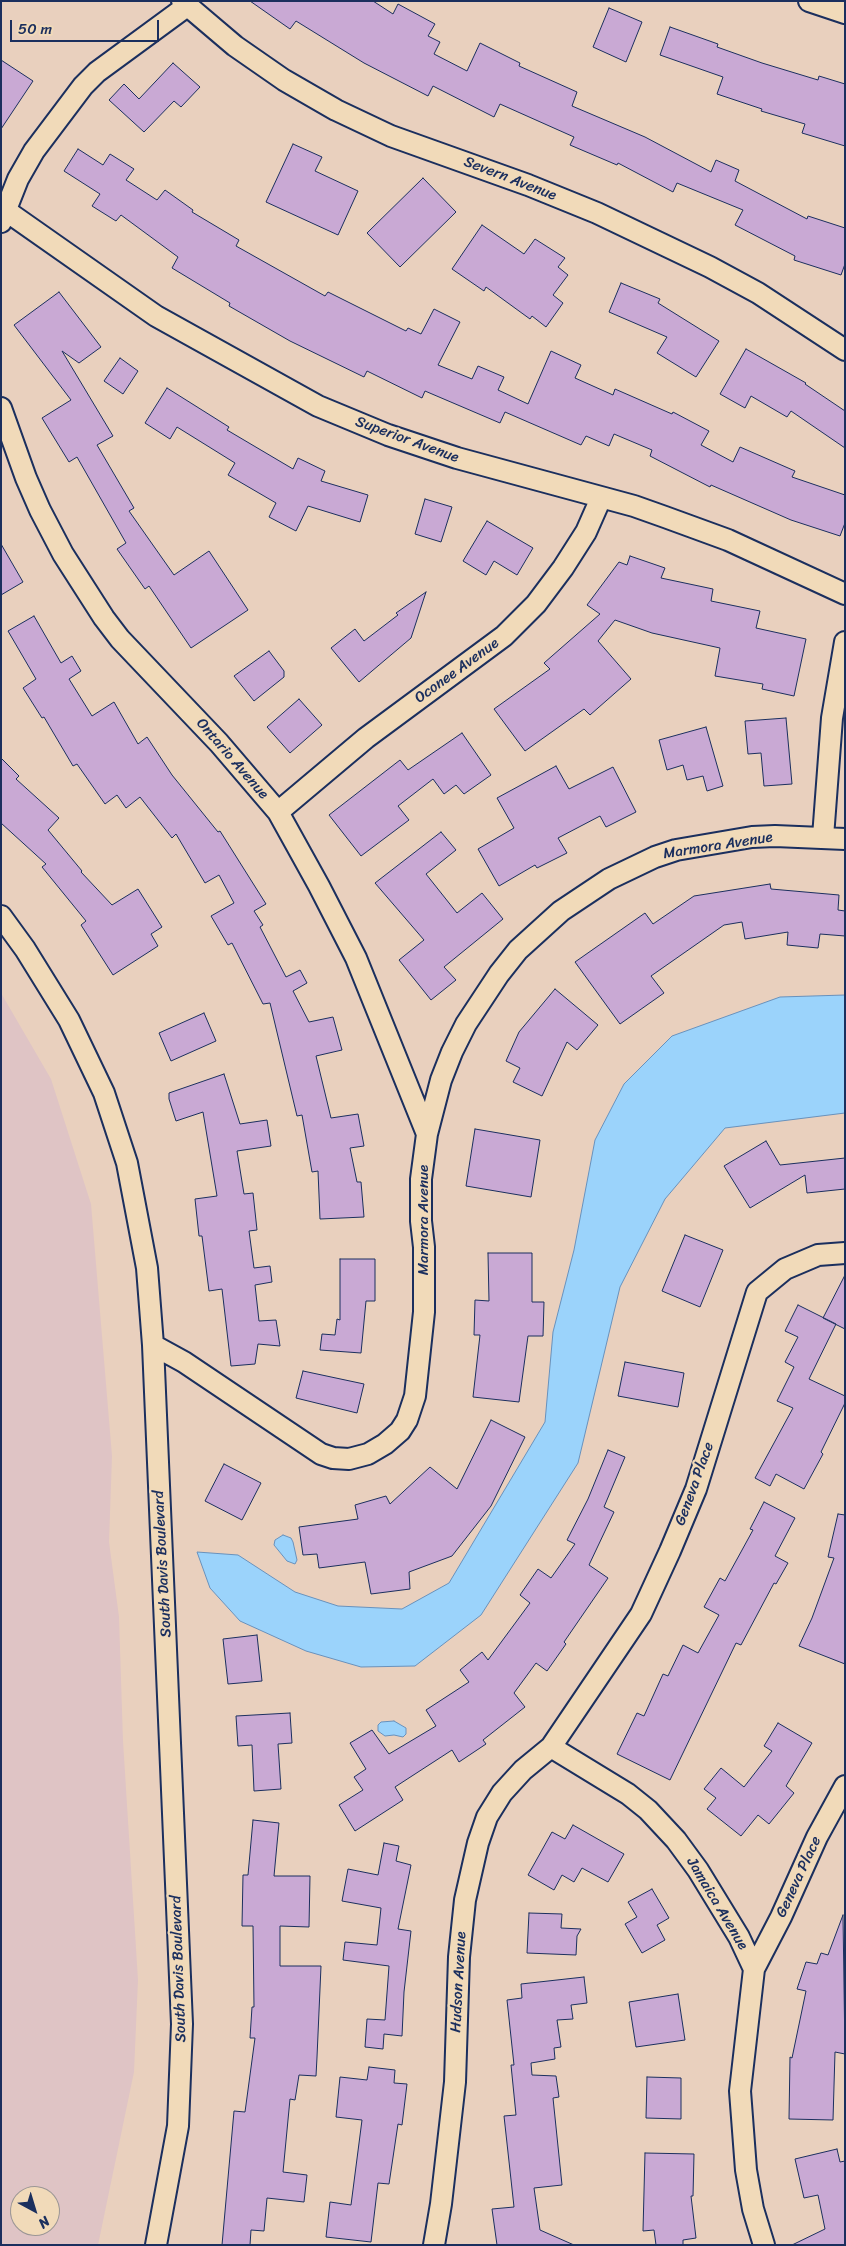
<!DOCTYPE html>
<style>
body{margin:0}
#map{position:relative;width:846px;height:2246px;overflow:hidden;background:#e9d0be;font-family:Sriracha,sans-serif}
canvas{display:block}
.frame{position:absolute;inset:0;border:2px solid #1b2f5e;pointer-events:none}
.north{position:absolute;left:10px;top:2186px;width:50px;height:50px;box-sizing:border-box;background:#f1dab9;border:1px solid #9b9695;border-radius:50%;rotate:141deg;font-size:14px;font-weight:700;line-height:20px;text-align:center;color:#1b2f5e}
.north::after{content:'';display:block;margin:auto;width:18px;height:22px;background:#1b2f5e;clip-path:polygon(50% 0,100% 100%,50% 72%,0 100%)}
.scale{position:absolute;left:10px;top:20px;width:149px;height:22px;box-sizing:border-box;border:2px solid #1b2f5e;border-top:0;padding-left:6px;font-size:15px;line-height:18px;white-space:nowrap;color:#1b2f5e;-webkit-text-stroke:4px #f1dab9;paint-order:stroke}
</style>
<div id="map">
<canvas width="846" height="2246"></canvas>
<div class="frame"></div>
<div class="north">N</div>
<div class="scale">50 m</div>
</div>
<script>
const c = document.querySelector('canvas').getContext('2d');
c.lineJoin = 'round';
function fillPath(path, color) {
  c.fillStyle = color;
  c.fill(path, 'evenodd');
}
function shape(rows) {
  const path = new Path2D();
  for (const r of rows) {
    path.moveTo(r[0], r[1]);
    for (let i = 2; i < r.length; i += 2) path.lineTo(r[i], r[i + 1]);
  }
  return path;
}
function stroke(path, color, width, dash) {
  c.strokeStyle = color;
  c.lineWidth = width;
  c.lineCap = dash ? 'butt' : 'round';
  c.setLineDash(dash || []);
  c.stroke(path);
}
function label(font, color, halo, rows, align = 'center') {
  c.font = font + ' Sriracha,sans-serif';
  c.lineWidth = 4.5;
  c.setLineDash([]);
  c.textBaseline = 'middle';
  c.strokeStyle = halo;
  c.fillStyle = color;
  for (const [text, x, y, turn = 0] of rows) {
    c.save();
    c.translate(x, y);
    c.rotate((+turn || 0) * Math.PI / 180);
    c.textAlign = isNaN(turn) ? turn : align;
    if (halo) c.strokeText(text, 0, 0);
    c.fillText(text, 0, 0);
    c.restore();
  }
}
fillPath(shape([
 [1,993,51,1079,91,1204,112,1456,109,1542,119,1617,123,1741,138,1980,134,2072,98,2245,1,2245],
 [20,2196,50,2196,50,2226,20,2226]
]), '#dfc4c5');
const water = shape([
 [845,995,845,1113,725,1128,665,1199,620,1287,578,1463,481,1615,415,1666,361,1667,306,1651,240,1621,210,1588,197,1552,238,1555,295,1592,338,1606,402,1609,449,1583,545,1422,553,1332,574,1250,595,1140,624,1084,672,1036,780,997,845,995],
 [283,1535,291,1538,293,1542,297,1560,295,1564,287,1561,274,1545,275,1540,283,1535],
 [394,1721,406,1728,406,1734,403,1737,394,1735,385,1736,378,1731,378,1725,381,1722,394,1721]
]);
fillPath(water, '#9bd3fb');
stroke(water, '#6891bc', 1);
const building = shape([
 [250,1,373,1,393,14,398,4,435,24,428,36,440,42,434,54,467,71,480,43,520,63,519,66,577,92,572,106,645,137,711,172,716,160,739,170,735,181,807,219,808,216,845,228,845,264,841,275,794,260,795,256,735,225,743,210,677,183,673,192,618,163,617,165,570,145,574,137,500,104,494,117,433,86,428,96,364,63,296,21,290,29,250,1],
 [609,8,642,22,626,62,593,47,609,8],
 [670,27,718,44,717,47,762,63,818,80,819,76,845,84,845,146,802,133,805,124,761,111,762,109,717,94,723,77,660,55,670,27],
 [1,60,33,81,1,129,1,60],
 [173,63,200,87,181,107,174,101,144,132,109,100,124,84,139,99,173,63],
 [293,144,322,157,315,171,358,191,338,235,266,202,293,144],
 [78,149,103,165,110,154,134,169,126,180,157,200,165,190,193,210,192,212,239,240,236,246,325,296,328,292,406,331,408,328,421,334,434,309,460,322,438,365,472,379,478,366,504,377,498,390,528,404,551,351,581,365,575,378,613,395,615,389,672,414,673,412,709,431,701,445,733,462,740,447,795,471,792,477,845,495,845,523,840,536,791,520,711,485,710,487,650,456,652,450,614,434,609,446,586,436,581,445,505,412,500,423,425,391,422,398,367,371,364,377,290,341,229,306,230,303,172,268,178,257,121,215,116,221,92,206,100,194,64,171,78,149],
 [423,178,456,212,400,267,367,233,423,178],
 [482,225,524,254,535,239,565,258,558,267,568,275,553,295,563,303,546,327,532,316,530,319,486,287,484,291,452,269,482,225],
 [621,283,660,299,658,303,719,341,696,377,657,353,667,337,609,312,621,283],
 [59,292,101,347,79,363,62,351,113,436,97,445,134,508,129,511,174,575,209,551,248,610,191,648,149,586,145,589,117,549,126,543,77,457,69,462,42,418,71,400,14,325,59,292],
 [746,349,806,383,805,384,845,411,845,448,791,411,787,417,751,396,745,408,720,394,746,349],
 [120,358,138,371,123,394,104,381,120,358],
 [167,388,229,427,227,430,293,469,298,458,325,471,321,481,368,495,360,522,308,506,296,531,269,517,276,503,228,475,235,463,177,427,170,439,145,423,167,388],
 [425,499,452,507,441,542,415,534,425,499],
 [487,521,533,548,517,575,494,561,486,575,463,561,487,521],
 [1,544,23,582,1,595,1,544],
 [630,556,665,568,661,578,713,589,711,601,760,611,756,628,806,639,794,696,762,689,763,684,715,676,720,648,652,633,615,620,598,641,631,679,590,715,584,709,525,751,494,709,550,669,544,663,600,614,587,605,619,562,627,565,630,556],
 [426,592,411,638,359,682,331,648,355,629,364,641,398,615,396,613,426,592],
 [34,616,61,663,72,656,81,671,69,679,92,716,114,702,138,744,147,737,172,775,218,832,220,831,266,904,254,911,263,925,260,927,286,977,300,970,307,983,293,991,309,1022,333,1017,342,1050,316,1056,331,1118,358,1114,364,1146,350,1148,357,1182,361,1182,364,1217,320,1219,318,1171,312,1172,302,1115,297,1116,270,1003,263,1004,232,943,228,945,211,916,234,903,219,875,205,883,176,834,172,838,140,797,126,808,117,795,105,804,77,764,73,766,44,717,42,718,23,688,36,679,8,631,34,616],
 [269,651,284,671,284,677,254,701,234,676,269,651],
 [299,699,322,725,290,753,267,727,299,699],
 [786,718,792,784,764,786,761,753,748,754,745,721,786,718],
 [706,727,723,786,707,791,703,776,687,780,683,765,667,770,659,740,706,727],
 [462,733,491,775,464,794,456,785,444,794,433,779,398,806,409,820,361,856,329,815,400,760,408,770,462,733],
 [1,758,19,776,16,779,59,818,48,830,82,871,81,872,112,905,138,889,162,927,151,934,158,946,113,975,81,925,86,921,42,867,46,864,1,823,1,758],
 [556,766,569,789,613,767,636,812,606,827,600,816,558,838,567,853,537,868,535,865,499,886,478,849,514,828,497,798,556,766],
 [441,832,456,850,426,874,457,913,482,893,503,919,444,967,456,980,431,1000,399,960,424,940,375,883,441,832],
 [770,884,771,889,839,895,838,910,845,911,845,936,820,934,818,948,787,945,788,932,745,939,742,922,724,925,651,976,664,993,620,1024,575,962,645,913,653,924,694,896,770,884],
 [555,989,598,1025,577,1050,567,1042,542,1096,513,1082,520,1068,506,1061,519,1032,555,989],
 [204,1013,216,1041,171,1061,159,1033,204,1013],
 [224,1074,240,1124,267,1120,271,1146,237,1151,244,1194,253,1193,257,1230,249,1231,254,1268,270,1266,272,1282,255,1285,259,1321,276,1320,280,1346,258,1344,255,1364,231,1366,222,1289,209,1291,202,1236,199,1236,195,1199,217,1196,203,1112,176,1121,169,1099,169,1093,224,1074],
 [475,1129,540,1140,531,1197,466,1186,475,1129],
 [766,1141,780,1165,845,1158,845,1189,807,1193,805,1175,750,1208,724,1166,766,1141],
 [685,1235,723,1250,700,1307,662,1291,685,1235],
 [488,1253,532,1253,532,1302,544,1302,543,1336,528,1336,519,1402,473,1397,480,1335,474,1335,475,1300,489,1301,488,1253],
 [340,1259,375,1259,375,1301,366,1301,361,1353,320,1350,322,1334,335,1335,337,1319,340,1320,340,1259],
 [845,1275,845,1329,823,1318,845,1275],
 [798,1305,836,1324,809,1379,845,1396,845,1403,821,1452,823,1454,804,1489,776,1474,770,1486,755,1478,793,1408,777,1401,794,1367,785,1362,798,1337,785,1331,798,1305],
 [625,1362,684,1373,678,1407,618,1396,625,1362],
 [303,1371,364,1384,357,1413,296,1398,303,1371],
 [491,1420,525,1437,491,1506,452,1556,409,1572,410,1589,371,1594,365,1562,319,1568,317,1554,303,1555,299,1527,358,1519,355,1505,386,1496,390,1504,430,1467,457,1489,491,1420],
 [608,1450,625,1457,604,1507,614,1512,589,1565,608,1578,564,1642,566,1644,547,1671,536,1663,514,1693,525,1707,483,1740,486,1744,459,1762,452,1750,395,1787,403,1800,355,1831,339,1805,363,1790,354,1777,366,1769,350,1743,372,1730,389,1754,436,1726,426,1710,469,1682,460,1670,482,1652,488,1660,530,1603,520,1595,538,1569,551,1578,575,1544,567,1540,588,1499,608,1450],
 [224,1464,261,1483,242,1520,205,1501,224,1464],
 [764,1502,795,1518,775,1556,788,1563,776,1584,774,1583,741,1645,736,1643,670,1780,617,1754,637,1713,644,1716,663,1674,668,1676,683,1645,698,1653,719,1615,704,1607,720,1578,725,1581,753,1530,750,1529,764,1502],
 [838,1514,845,1515,845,1664,799,1646,812,1618,834,1558,828,1557,838,1514],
 [257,1635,262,1681,228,1684,223,1639,257,1635],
 [290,1713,292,1743,278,1744,281,1789,254,1791,252,1745,238,1746,236,1716,290,1713],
 [778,1723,812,1743,786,1786,794,1793,769,1824,758,1815,741,1836,707,1809,716,1798,704,1789,721,1768,744,1787,772,1751,764,1746,778,1723],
 [253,1820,279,1823,274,1876,310,1876,309,1927,280,1926,280,1966,321,1966,317,2057,316,2076,299,2075,295,2100,290,2099,283,2172,307,2175,304,2202,267,2198,264,2231,251,2230,250,2245,222,2245,234,2111,245,2112,255,2038,250,2038,252,2007,254,2007,253,1926,242,1926,243,1875,248,1875,253,1820],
 [573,1825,624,1854,608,1882,582,1868,574,1882,562,1875,554,1890,528,1875,552,1832,565,1839,573,1825],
 [384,1843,399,1846,396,1861,411,1865,398,1929,411,1931,404,1992,402,2036,384,2034,383,2049,365,2047,367,2019,385,2020,389,1966,343,1960,345,1942,377,1945,381,1908,342,1901,348,1869,378,1875,384,1843],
 [652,1889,669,1918,657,1925,665,1940,642,1953,625,1924,637,1917,628,1902,652,1889],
 [529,1913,562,1914,561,1928,581,1929,577,1936,576,1955,527,1953,529,1913],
 [843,1915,845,2054,835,2052,833,2120,789,2119,790,2057,792,2058,806,1991,797,1989,806,1962,817,1964,821,1953,828,1955,843,1915],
 [584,1977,587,2003,571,2005,573,2019,557,2020,561,2047,554,2048,555,2059,531,2063,532,2075,556,2076,559,2097,553,2098,562,2185,534,2188,540,2230,574,2245,497,2245,492,2209,514,2207,504,2116,516,2115,511,2065,514,2065,507,2000,522,1998,521,1984,584,1977],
 [678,1994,685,2040,636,2047,629,2002,678,1994],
 [369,2067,395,2070,394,2083,407,2084,402,2125,398,2124,389,2184,378,2183,371,2242,326,2237,330,2202,351,2205,362,2120,336,2117,340,2077,367,2080,369,2067],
 [647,2077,681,2078,681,2119,646,2118,647,2077],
 [837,2149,840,2162,845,2161,845,2245,792,2245,825,2229,818,2195,804,2198,795,2159,837,2149],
 [645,2153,694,2154,693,2196,691,2196,696,2238,683,2240,683,2245,656,2245,654,2230,643,2231,645,2153]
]);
fillPath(building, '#c9a9d4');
stroke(building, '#1b2f5e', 1);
const minor = shape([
 [182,1,235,46,284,80,336,110,391,136,528,185,597,213,710,267,758,293,845,350],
 [809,1,845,13],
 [5,210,156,316,318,406,388,435,457,458,634,506,665,517,728,540,845,594],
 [1,222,18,179,34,151,83,86,97,72,187,6],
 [1,408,26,478,40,510,63,554,104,618,120,639,219,743,278,812,319,886,356,958,427,1134],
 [278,812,366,738,504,636,536,604,563,568,586,532,601,498],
 [823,837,832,718,845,642],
 [1,916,25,949,69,1020,104,1093,127,1163,147,1268,153,1345,182,2024,178,2126,156,2245],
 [153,1345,184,1362,321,1454,333,1458,349,1459,368,1454,385,1444,400,1431,407,1420,415,1396,424,1312,424,1247,421,1221,421,1179,427,1134,441,1080,452,1052,466,1024,499,974,518,950,561,911,609,879,655,857,676,850,752,837,775,836,845,839],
 [551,1747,628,1794,648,1810,676,1840,698,1870,739,1937,754,1969,740,2091,746,2170,753,2209,764,2245],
 [754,1969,781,1917,817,1837,845,1786],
 [434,2245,441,2204,455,2082,459,1957,465,1900,478,1843,487,1817,502,1793,523,1770,551,1747,641,1614,670,1551,696,1489,757,1292,785,1269,818,1255,845,1253]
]);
stroke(minor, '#1b2f5e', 24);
stroke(minor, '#f1dab9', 20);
label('15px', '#1b2f5e', '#f1dab9', [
 ["Severn Avenue",510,179,21],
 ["Superior Avenue",407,440,20],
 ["Oconee Avenue",457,671,-36],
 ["Ontario Avenue",232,759,49],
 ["Marmora Avenue",718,846,-9],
 ["Marmora Avenue",424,1220,-90],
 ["Geneva Place",695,1484,-70],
 ["South Davis Boulevard",163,1564,-93],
 ["Geneva Place",799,1877,-65],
 ["Jamaica Avenue",717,1904,59],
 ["South Davis Boulevard",179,1969,-92],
 ["Hudson Avenue",459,1982,-87]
]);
</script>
